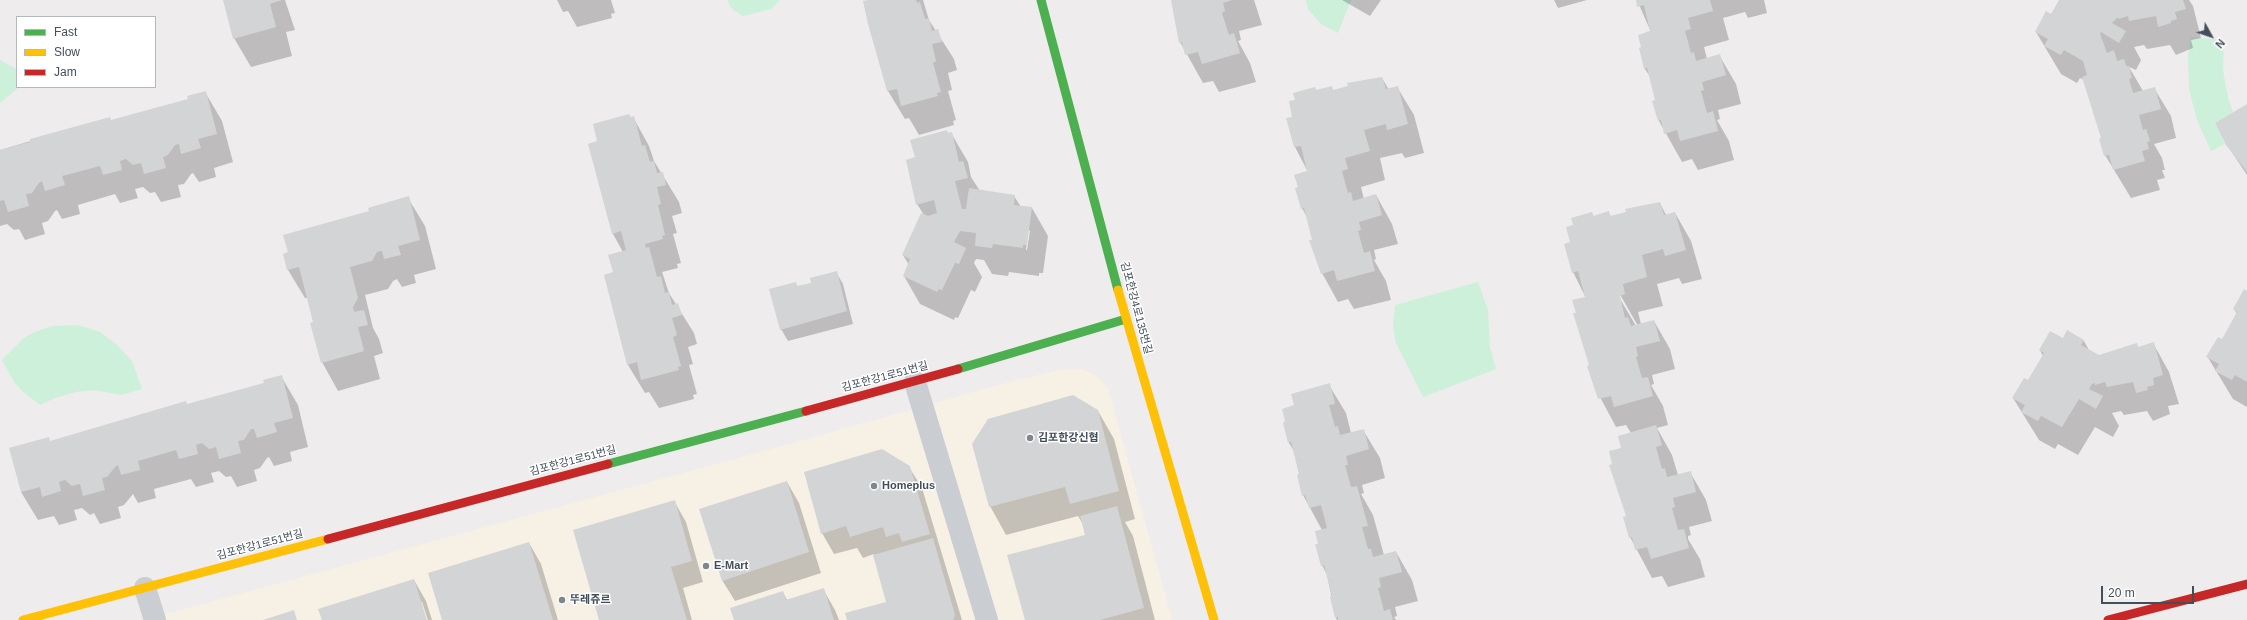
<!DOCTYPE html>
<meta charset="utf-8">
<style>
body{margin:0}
#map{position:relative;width:2247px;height:620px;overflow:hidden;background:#eeecec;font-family:Helvetica,sans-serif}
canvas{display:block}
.legend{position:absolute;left:16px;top:16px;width:140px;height:72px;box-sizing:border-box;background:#fff;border:1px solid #b3b9bd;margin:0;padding:5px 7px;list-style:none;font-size:12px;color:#424f5b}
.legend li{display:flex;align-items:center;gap:8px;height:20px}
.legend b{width:20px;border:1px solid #b3b9bd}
.north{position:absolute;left:2191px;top:16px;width:40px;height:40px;-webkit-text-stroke:3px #fff;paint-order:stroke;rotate:130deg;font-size:11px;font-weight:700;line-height:16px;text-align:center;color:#424f5b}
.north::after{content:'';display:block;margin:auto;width:14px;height:18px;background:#424f5b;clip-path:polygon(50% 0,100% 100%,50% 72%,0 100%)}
.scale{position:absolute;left:2101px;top:586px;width:93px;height:18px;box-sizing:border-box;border:2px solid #424f5b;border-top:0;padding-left:5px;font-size:12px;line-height:14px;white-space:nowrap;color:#424f5b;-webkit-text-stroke:3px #fff;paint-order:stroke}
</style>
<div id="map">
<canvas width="2247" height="620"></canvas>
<ul class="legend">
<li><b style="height:5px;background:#4caf50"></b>Fast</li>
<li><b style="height:5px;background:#ffc107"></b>Slow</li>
<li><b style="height:5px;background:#c62828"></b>Jam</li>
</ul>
<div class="north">N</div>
<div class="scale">20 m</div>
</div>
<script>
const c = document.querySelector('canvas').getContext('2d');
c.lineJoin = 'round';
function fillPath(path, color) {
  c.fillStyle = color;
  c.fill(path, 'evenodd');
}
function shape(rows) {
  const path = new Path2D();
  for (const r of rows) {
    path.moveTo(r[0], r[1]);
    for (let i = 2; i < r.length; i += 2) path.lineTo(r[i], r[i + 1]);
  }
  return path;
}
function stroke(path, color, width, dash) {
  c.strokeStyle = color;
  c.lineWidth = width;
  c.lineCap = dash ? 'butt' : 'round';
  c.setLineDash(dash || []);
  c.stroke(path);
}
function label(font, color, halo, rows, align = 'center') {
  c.font = font + ' Helvetica,"Noto Sans KR",sans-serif';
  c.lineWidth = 3;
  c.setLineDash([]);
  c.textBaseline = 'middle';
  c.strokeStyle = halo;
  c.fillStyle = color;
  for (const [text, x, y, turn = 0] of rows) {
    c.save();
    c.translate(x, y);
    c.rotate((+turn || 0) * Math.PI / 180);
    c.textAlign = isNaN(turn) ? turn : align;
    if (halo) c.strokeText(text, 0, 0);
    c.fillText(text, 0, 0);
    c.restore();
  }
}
fillPath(shape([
 [1064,369,1081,369,1096,375,1108,388,1172,620,144,620,793,443,1009,382]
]), '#f7f1e5');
fillPath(shape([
 [727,0,780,0,771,9,743,16,732,9],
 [1306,0,1351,0,1338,33,1321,24,1308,9],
 [2191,37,2224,40,2223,70,2228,98,2233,112,2215,123,2225,144,2211,151,2197,120,2189,89,2188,55],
 [0,60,17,69,19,87,0,103],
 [1478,282,1488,310,1490,347,1496,369,1423,397,1396,343,1393,326,1395,305],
 [78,325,100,332,117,345,132,361,142,389,121,395,94,390,76,392,55,398,40,405,22,391,14,382,2,360,25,337,35,332,52,326]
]), '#cdf0da');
fillPath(shape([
 [224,0,285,0,295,30,286,32,292,56,251,67,234,38],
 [557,0,611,0,615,13,611,14,612,18,577,27,568,11,563,12],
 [872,0,923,0,929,20,954,59,957,70,948,73,952,90,948,91,956,120,953,121,954,125,919,135,909,118,905,119,888,91],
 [1172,0,1254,0,1262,25,1239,31,1241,40,1238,41,1250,63,1256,82,1219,92,1213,81,1203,83,1180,42],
 [1342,0,1381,0,1370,16],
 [1554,0,1587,0,1558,8],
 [1637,0,1764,0,1767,13,1748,18,1745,12,1723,18,1729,40,1704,47,1707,59,1719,55,1736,84,1741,104,1718,110,1720,119,1717,120,1729,141,1734,160,1698,170,1692,159,1682,162,1659,121,1651,78,1645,69,1651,32],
 [2060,0,2189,0,2193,6,2201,38,2191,40,2193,48,2176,55,2170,45,2147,49,2144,45,2134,47,2141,60,2136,70,2129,67,2143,91,2154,88,2171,116,2176,138,2154,144,2162,158,2165,170,2162,170,2165,178,2157,180,2160,190,2131,198,2105,155,2102,139,2084,80,2080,78,2077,83,2061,74,2036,32,2051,16],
 [1382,78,1389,90,1397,87,1414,115,1424,153,1405,158,1402,153,1380,158,1385,180,1361,187,1364,199,1376,195,1392,224,1398,244,1374,250,1376,259,1374,260,1386,281,1391,300,1354,309,1348,299,1338,302,1322,273,1308,219,1302,208,1299,188,1308,172,1295,147,1288,119,1294,117,1297,100,1316,91,1333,91],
 [205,92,222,121,233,162,214,168,216,177,199,182,193,173,191,174,184,184,178,185,181,197,161,202,155,192,150,193,143,187,135,189,138,198,120,203,115,194,78,205,80,214,62,219,57,210,55,211,48,221,42,223,45,234,25,240,19,229,14,230,7,224,0,226,0,150,109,118,111,121,189,100],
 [2247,105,2247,175,2227,145],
 [629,115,631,118,633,117,649,146,654,161,679,202,682,213,672,216,677,233,673,234,681,263,677,264,678,268,662,272,669,293,694,333,697,344,688,347,693,364,689,365,697,394,693,395,694,399,659,408,649,392,645,393,628,365,614,273,623,252,613,234,598,142],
 [951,133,968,162,971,177,980,191,1014,196,1021,207,1032,208,1048,236,1043,273,1039,273,1039,276,1009,272,1008,276,992,274,984,260,976,259,974,263,982,277,975,292,971,290,958,318,955,317,954,320,920,304,904,276,909,265,903,255,924,215,917,204,916,158],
 [1028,229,1030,231,1027,250,1026,250],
 [408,198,425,226,436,269,414,275,416,283,402,287,397,279,393,281,388,289,365,295,373,328,379,339,383,353,374,356,380,379,338,391,322,362,308,298,305,298,288,270,284,255,371,212],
 [1660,203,1666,215,1675,213,1691,241,1702,279,1682,284,1679,278,1657,284,1663,306,1638,312,1641,324,1654,321,1670,349,1675,369,1652,375,1654,384,1651,385,1663,406,1668,425,1657,428,1672,455,1678,475,1690,472,1706,500,1712,521,1689,527,1691,535,1688,536,1688,539,1700,559,1705,577,1668,587,1662,576,1652,578,1630,537,1627,517,1613,464,1631,433,1626,425,1616,427,1594,386,1588,367,1591,366,1577,313,1586,298,1573,272,1571,243,1574,226,1592,213,1594,217,1609,213,1611,217],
 [1618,291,1638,326,1636,326,1616,292],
 [836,272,843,284,853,324,788,341,781,329,795,283,798,287,812,283],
 [2247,292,2247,407,2233,399,2207,356,2222,340,2237,314,2234,309],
 [2064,339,2084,341,2090,352,2099,356,2136,344,2139,348,2153,343,2169,372,2179,404,2168,406,2170,414,2153,421,2147,411,2124,415,2121,411,2112,413,2119,426,2113,437,2095,427,2078,455,2058,444,2055,449,2039,440,2013,398,2029,381,2043,356,2040,350],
 [281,376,298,405,308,447,290,452,292,461,274,466,269,457,267,458,260,468,254,470,257,481,237,487,231,476,226,477,219,471,211,473,214,482,196,487,191,479,154,489,156,498,138,503,133,494,124,505,118,507,121,518,100,524,94,513,90,515,82,508,74,510,77,520,59,525,54,516,38,520,21,492,50,442,185,402,187,405,265,384],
 [1329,385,1346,413,1351,433,1363,430,1380,458,1385,478,1362,485,1364,493,1361,494,1373,515,1384,555,1396,552,1412,580,1418,601,1395,607,1397,616,1394,617,1396,620,1337,620,1336,618,1327,575,1322,565,1319,545,1322,530,1303,495,1295,453,1289,443,1284,423,1296,406],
 [1098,411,1114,439,1135,519,1125,522,1133,536,1155,620,1026,620,1086,535,1084,526,1078,516,1006,535,990,506],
 [909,467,922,488,962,620,848,620,887,602,874,554,863,558,857,548,834,554,822,533],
 [787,482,799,503,821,573,735,601,722,580],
 [674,501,686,522,703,582,683,588,692,620,600,620],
 [529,543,541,564,558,620,443,620],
 [414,580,426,601,432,620,428,620,422,602,420,602,426,620,323,620],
 [823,589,835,610,839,620,735,620,783,592,787,600]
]), '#0003');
fillPath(shape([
 [223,0,282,0,270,4,276,27,233,39],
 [868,0,916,0,917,3,920,2,925,19,929,18,932,31,938,29,942,42,932,44,936,61,933,63,941,92,937,93,938,96,901,106,897,89,887,91,868,24,863,1],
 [1171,0,1232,0,1223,3,1225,11,1222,13,1229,35,1234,33,1240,53,1202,64,1198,52,1185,55,1182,42,1179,43],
 [1636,0,1710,0,1713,11,1688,18,1691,29,1685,31,1691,53,1694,52,1696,61,1720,54,1726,75,1702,82,1704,90,1701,91,1707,113,1713,111,1718,131,1680,141,1677,130,1664,134,1661,120,1658,121,1652,101,1655,100,1647,68,1644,69,1639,48,1641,47,1638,35,1650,31,1644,5,1637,7],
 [2059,0,2183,0,2186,9,2175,12,2177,19,2171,21,2171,23,2158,27,2156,16,2129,21,2128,16,2118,19,2118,17,2112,23,2126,31,2119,43,2101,32,2100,34,2107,53,2114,50,2117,61,2124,59,2126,66,2129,66,2132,78,2129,79,2133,93,2155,87,2161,109,2139,115,2143,130,2146,129,2150,141,2147,142,2149,149,2142,151,2145,161,2113,170,2109,155,2104,156,2099,139,2101,138,2082,77,2087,75,2083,61,2064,50,2061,55,2044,46,2048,39,2035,32,2046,11,2051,14],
 [1382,77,1386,89,1398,86,1408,124,1387,130,1386,124,1364,130,1370,151,1345,158,1348,169,1342,171,1348,193,1351,192,1353,201,1376,194,1382,215,1359,222,1361,230,1358,231,1364,253,1370,251,1375,271,1337,281,1334,270,1321,274,1309,240,1312,240,1304,208,1301,209,1295,188,1298,187,1294,175,1307,171,1301,146,1294,147,1286,118,1292,117,1289,101,1295,100,1293,93,1315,87,1316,90,1332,86,1333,90,1348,86,1347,83],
 [206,91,217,134,198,139,201,148,181,154,179,144,175,145,168,155,163,157,166,168,144,174,141,163,133,165,126,159,120,161,122,170,103,175,100,166,62,176,65,185,45,191,42,181,39,183,32,193,26,194,29,206,8,212,4,200,0,201,0,150,30,142,30,139,110,117,111,120,188,99,187,96],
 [2247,104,2247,172,2226,145,2215,123],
 [629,114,630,117,634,116,642,146,645,145,650,162,654,161,657,173,663,172,666,185,657,187,661,204,658,205,665,235,662,236,663,239,645,244,646,248,649,247,657,277,661,276,665,293,669,292,672,305,678,303,682,315,672,318,677,335,673,337,681,366,678,367,679,370,641,380,637,362,627,365,604,275,613,272,608,255,626,250,621,231,612,234,588,144,597,141,593,124],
 [947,130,948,133,952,132,959,162,963,161,968,178,955,181,962,209,966,209,969,188,1015,195,1014,205,1032,207,1027,245,1023,245,1023,248,993,244,992,248,975,246,976,233,960,231,954,242,966,248,959,264,955,263,942,290,939,289,937,292,903,276,910,259,902,255,921,213,928,216,937,213,934,200,916,205,906,160,915,157,910,140],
 [409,196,420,240,398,246,401,255,384,259,382,251,377,252,372,261,350,267,358,298,353,307,354,312,364,310,368,325,358,327,364,351,321,363,310,323,313,322,299,267,287,270,283,254,288,252,283,235,369,211,368,208],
 [1660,202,1664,215,1675,212,1686,250,1665,256,1663,249,1642,255,1647,277,1623,284,1625,294,1620,296,1625,318,1628,317,1631,326,1654,320,1660,341,1636,347,1638,356,1636,357,1642,378,1648,377,1653,396,1614,407,1611,396,1598,399,1587,366,1589,365,1573,313,1576,313,1572,300,1585,297,1578,271,1572,273,1564,244,1570,242,1566,227,1573,225,1571,218,1592,212,1593,216,1609,211,1610,216,1626,212,1625,209],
 [837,271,847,311,780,330,769,289,796,282,797,286,811,283,810,278],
 [2244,289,2247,291,2247,382,2235,375,2232,380,2215,371,2219,364,2206,357,2218,337,2222,339,2237,312,2233,309],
 [2067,330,2084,340,2081,345,2099,355,2137,343,2138,347,2154,342,2163,375,2153,378,2154,385,2147,387,2148,390,2136,393,2133,382,2107,387,2105,382,2095,385,2095,383,2092,384,2089,389,2103,396,2096,409,2079,399,2062,427,2041,416,2038,421,2021,412,2025,405,2012,398,2024,378,2028,380,2044,353,2039,350,2050,331,2063,338],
 [282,375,293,418,274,423,277,432,257,438,254,429,251,429,244,440,238,441,241,453,219,459,216,447,209,449,202,443,196,445,198,454,179,459,176,450,138,461,140,470,121,475,118,465,115,467,107,477,102,478,105,490,83,496,80,484,72,486,65,480,59,482,61,491,42,497,40,487,21,492,9,448,49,437,50,441,186,401,187,404,264,383,263,380],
 [1330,383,1335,404,1329,405,1335,427,1338,426,1340,435,1364,429,1369,449,1346,456,1348,465,1345,465,1351,487,1357,486,1368,526,1362,527,1368,549,1371,549,1373,557,1396,551,1402,572,1379,578,1381,587,1378,588,1384,611,1390,609,1393,620,1338,620,1338,617,1335,618,1330,597,1332,596,1324,565,1321,566,1315,544,1318,544,1315,531,1327,528,1321,505,1309,508,1305,495,1302,496,1297,475,1299,474,1291,442,1288,443,1283,423,1285,421,1282,409,1294,405,1291,394],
 [1073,395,1098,410,1119,491,1070,504,1065,487,989,507,972,444,988,419],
 [1656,425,1662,445,1656,447,1662,469,1665,468,1667,477,1691,471,1696,492,1673,498,1675,507,1672,508,1678,530,1684,529,1689,548,1651,559,1647,547,1635,550,1632,537,1629,538,1623,517,1626,516,1609,465,1612,464,1609,451,1621,448,1618,436],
 [882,449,910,466,930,534,902,542,899,533,886,537,883,527,850,537,846,526,821,534,804,472],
 [787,481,809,552,722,581,699,509],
 [675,500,692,561,671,567,687,620,599,620,573,530],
 [1117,506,1144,608,1100,620,1025,620,1007,555,1085,535,1080,516],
 [933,538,955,615,953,620,847,620,845,613,886,602,873,555],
 [529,542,553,620,442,620,428,573],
 [414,579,427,620,322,620,318,609],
 [824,588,834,620,734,620,730,608,783,591,786,600],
 [294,610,297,620,263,620]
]), '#d3d4d5');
stroke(shape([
 [915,382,987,620],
 [145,588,155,620]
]), '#cacdd1', 22);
stroke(shape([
 [1041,0,1118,290],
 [958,369,1126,319],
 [608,464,806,411]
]), '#4caf50', 9);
stroke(shape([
 [1118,290,1214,620],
 [23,620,328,539]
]), '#ffc107', 9);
stroke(shape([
 [806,411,958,369],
 [328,539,608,464],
 [2108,620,2247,584]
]), '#c62828', 9);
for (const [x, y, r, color] of [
 [1030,438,4,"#7e868e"],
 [874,486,4,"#7e868e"],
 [706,566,4,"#7e868e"],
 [562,600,4,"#7e868e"]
]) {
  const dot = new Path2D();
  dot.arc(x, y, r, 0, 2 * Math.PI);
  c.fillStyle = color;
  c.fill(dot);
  stroke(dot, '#fff', 1.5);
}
label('11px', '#424f5b', '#fff', [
 ["김포한강4로135번길",1136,308,75],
 ["김포한강1로51번길",885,377,-15],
 ["김포한강1로51번길",573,461,-15],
 ["김포한강1로51번길",260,545,-15]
]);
label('bold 11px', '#424f5b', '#fff', [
 ["김포한강신협",1038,438],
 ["Homeplus",882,486],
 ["E-Mart",714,566],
 ["뚜레쥬르",570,600]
], 'left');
</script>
